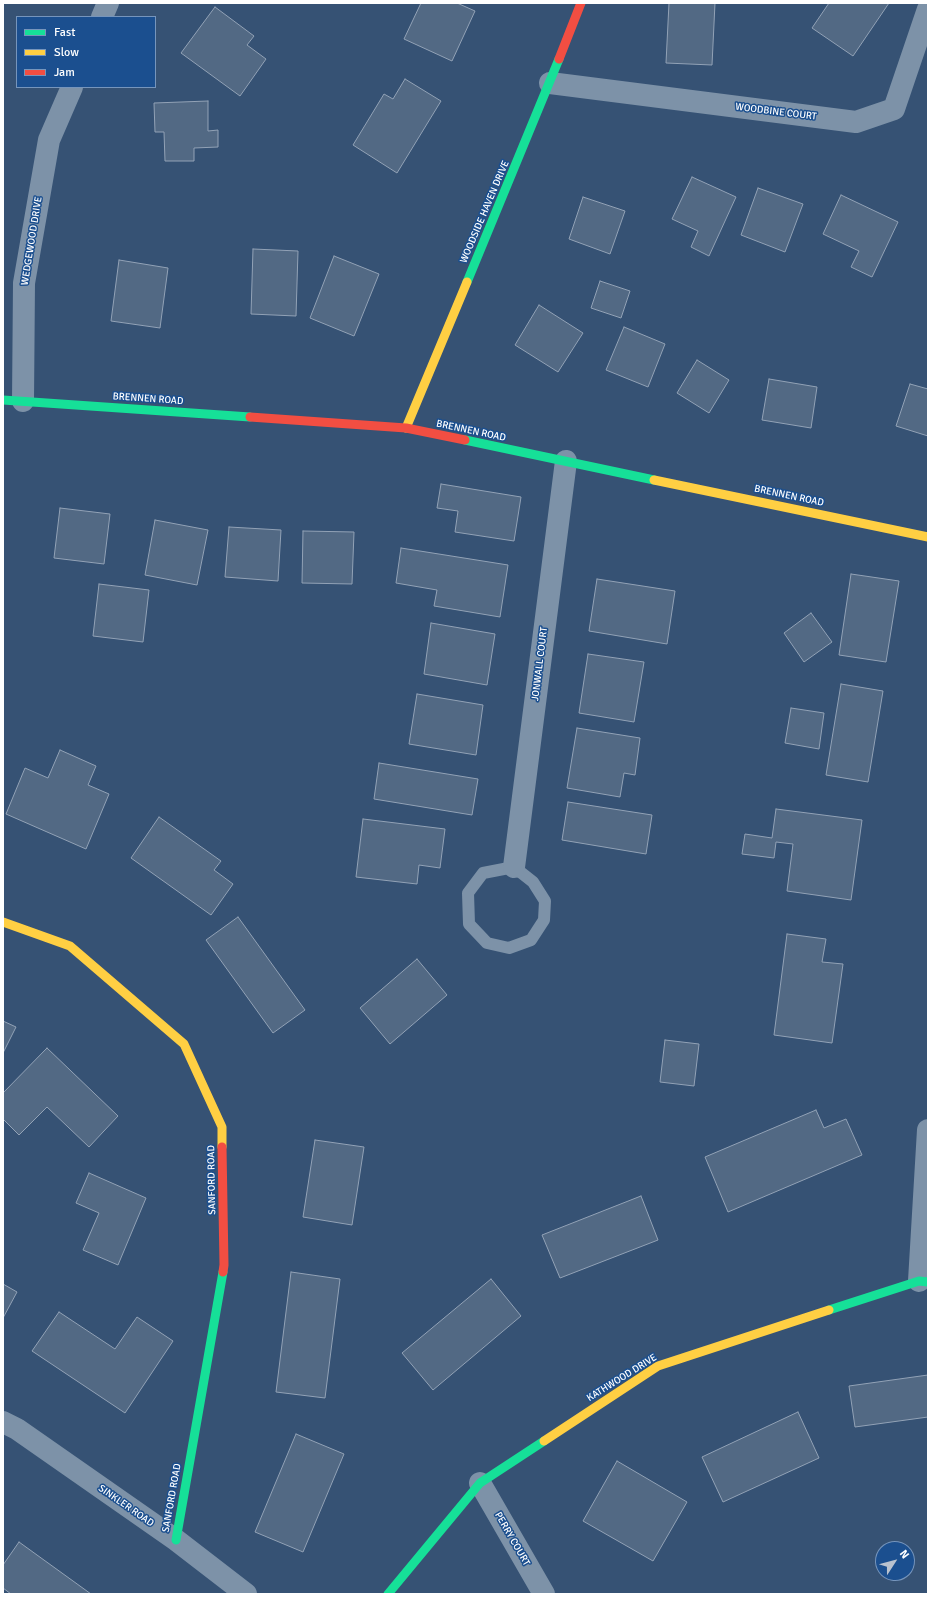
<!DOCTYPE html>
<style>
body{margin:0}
#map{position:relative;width:931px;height:1597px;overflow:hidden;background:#365274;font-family:Signika,sans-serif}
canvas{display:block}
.frame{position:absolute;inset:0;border:4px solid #fff;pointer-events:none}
.legend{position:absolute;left:16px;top:16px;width:140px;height:72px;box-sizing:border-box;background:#1b4f8f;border:1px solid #7695bc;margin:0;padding:5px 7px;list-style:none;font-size:12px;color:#fff}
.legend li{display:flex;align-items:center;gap:8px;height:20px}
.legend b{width:20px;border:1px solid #7695bc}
.north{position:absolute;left:875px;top:1541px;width:40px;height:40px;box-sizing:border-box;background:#1b4f8f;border:1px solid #7695bc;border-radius:50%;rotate:54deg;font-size:11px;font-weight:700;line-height:16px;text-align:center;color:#fff}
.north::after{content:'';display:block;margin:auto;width:14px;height:18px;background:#b9c2ce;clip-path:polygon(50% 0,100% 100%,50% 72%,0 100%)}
</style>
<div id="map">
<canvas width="931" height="1597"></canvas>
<div class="frame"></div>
<ul class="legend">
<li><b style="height:5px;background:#16e098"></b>Fast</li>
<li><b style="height:5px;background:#ffcf43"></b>Slow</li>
<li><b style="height:5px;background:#f24e42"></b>Jam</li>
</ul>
<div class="north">N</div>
</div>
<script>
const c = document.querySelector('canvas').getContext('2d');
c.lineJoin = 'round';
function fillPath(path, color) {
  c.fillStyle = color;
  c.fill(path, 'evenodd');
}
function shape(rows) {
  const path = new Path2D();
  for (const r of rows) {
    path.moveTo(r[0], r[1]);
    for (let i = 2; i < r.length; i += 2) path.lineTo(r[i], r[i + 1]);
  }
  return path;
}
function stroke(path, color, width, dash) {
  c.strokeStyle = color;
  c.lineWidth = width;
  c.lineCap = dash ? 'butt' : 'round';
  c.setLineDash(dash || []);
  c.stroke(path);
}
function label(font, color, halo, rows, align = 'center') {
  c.font = font + ' Signika,sans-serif';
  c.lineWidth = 3;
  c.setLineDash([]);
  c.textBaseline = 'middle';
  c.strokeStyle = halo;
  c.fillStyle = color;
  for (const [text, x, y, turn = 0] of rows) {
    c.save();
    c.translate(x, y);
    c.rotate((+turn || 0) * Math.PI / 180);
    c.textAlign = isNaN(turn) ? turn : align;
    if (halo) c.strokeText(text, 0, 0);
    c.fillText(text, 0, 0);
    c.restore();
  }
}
const building = shape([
 [421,3,457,3,475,11,452,61,404,39,421,3],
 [669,3,715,3,712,65,666,63,669,3],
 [829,3,889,3,853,56,812,28,829,3],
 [215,7,254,36,247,45,266,59,240,96,181,53,215,7],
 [405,79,441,101,397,173,353,145,384,94,393,99,405,79],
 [208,101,208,131,218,130,218,147,194,148,194,161,165,161,164,132,155,132,154,103,208,101],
 [692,177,736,197,709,256,691,247,698,231,672,219,692,177],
 [758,188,803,204,785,252,741,235,758,188],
 [841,195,898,222,872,277,851,267,859,251,823,234,841,195],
 [583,197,625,211,610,254,569,239,583,197],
 [253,249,298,251,296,316,251,314,253,249],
 [334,256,379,274,354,336,310,318,334,256],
 [119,260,168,268,160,328,111,321,119,260],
 [600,281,630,291,621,318,591,308,600,281],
 [539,305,583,333,558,372,515,345,539,305],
 [624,327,665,344,648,387,606,370,624,327],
 [697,360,729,380,709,413,677,393,697,360],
 [769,379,817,387,811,428,762,420,769,379],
 [910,384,928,389,928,436,896,426,910,384],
 [441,484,521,497,514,541,455,532,458,511,437,508,441,484],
 [60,508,110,514,104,564,54,558,60,508],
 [155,520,208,530,197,585,145,575,155,520],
 [229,527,281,530,278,581,225,577,229,527],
 [303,531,354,532,352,584,302,583,303,531],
 [401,548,508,565,500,617,434,606,437,590,396,583,401,548],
 [851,574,899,581,886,662,839,655,851,574],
 [597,579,675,591,667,644,589,631,597,579],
 [99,584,149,590,143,642,93,636,99,584],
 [811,613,832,642,804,662,784,633,811,613],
 [431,623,495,634,487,685,424,674,431,623],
 [588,654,644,662,634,722,579,713,588,654],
 [841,684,883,691,868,782,826,775,841,684],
 [417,694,483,705,476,755,409,744,417,694],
 [791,708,824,713,819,749,785,743,791,708],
 [577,728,640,738,635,775,624,773,620,797,567,788,577,728],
 [60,750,96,766,88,785,109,794,86,849,6,814,25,768,48,778,60,750],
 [379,763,478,779,472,815,374,799,379,763],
 [568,802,652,815,646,854,562,840,568,802],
 [776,809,862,820,851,900,787,891,793,844,776,842,774,858,742,854,745,834,772,838,776,809],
 [159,817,221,861,214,870,233,884,211,915,131,858,159,817],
 [363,819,445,829,440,868,419,865,417,884,356,877,363,819],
 [238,917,305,1010,273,1033,206,940,238,917],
 [787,934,826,939,822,962,843,964,832,1043,774,1035,787,934],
 [417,959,447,995,390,1044,360,1008,417,959],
 [3,1021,16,1027,3,1053,3,1021],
 [665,1040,699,1044,694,1086,660,1082,665,1040],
 [47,1048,118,1116,89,1147,47,1107,19,1135,3,1119,3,1093,47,1048],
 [816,1110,824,1128,846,1119,862,1155,728,1212,705,1157,816,1110],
 [315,1140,364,1147,352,1225,303,1217,315,1140],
 [89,1173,146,1198,118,1265,83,1250,99,1213,76,1203,89,1173],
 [641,1196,658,1240,560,1278,542,1235,641,1196],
 [291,1272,340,1279,325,1398,276,1392,291,1272],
 [491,1279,521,1316,433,1390,402,1353,491,1279],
 [3,1284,17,1292,3,1318,3,1284],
 [59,1312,115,1349,137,1317,173,1341,125,1413,32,1351,59,1312],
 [928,1375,928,1417,855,1427,849,1386,928,1375],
 [798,1412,819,1458,723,1502,702,1457,798,1412],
 [296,1434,344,1454,303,1552,255,1532,296,1434],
 [617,1461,687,1502,653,1561,583,1521,617,1461],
 [19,1542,91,1594,11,1594,3,1588,3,1565,19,1542]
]);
fillPath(building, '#526984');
stroke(building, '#92a2b6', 1);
stroke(shape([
 [514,867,533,882,545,901,544,920,531,940,509,948,487,943,469,924,468,893,483,873,514,867]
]), '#7d92a8', 12);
stroke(shape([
 [102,17,108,3],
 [550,83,856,122,894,109,928,9],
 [23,401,24,283,49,140,72,87],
 [514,867,566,461],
 [919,1281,928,1130],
 [3,1422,17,1429,176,1540,246,1594],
 [480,1483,544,1594]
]), '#7d92a8', 22);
stroke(shape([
 [467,282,559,59],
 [3,400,250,417],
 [465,440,654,480],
 [829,1310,919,1281,928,1282],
 [176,1540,223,1272],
 [388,1594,480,1483,544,1441]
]), '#16e098', 9);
stroke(shape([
 [406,428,467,282],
 [654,480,928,537],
 [3,922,70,946,184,1044,222,1127,222,1147],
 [544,1441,658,1366,829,1310]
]), '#ffcf43', 9);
stroke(shape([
 [559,59,581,3],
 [250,417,406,428,465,440],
 [222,1147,224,1265,223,1272]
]), '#f24e42', 9);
label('10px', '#fff', '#1b4f8f', [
 ["WOODBINE COURT",776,112,7],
 ["WOODSIDE HAVEN DRIVE",485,212,-67],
 ["WEDGEWOOD DRIVE",32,241,-81],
 ["BRENNEN ROAD",148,399,4],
 ["BRENNEN ROAD",471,431,12],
 ["BRENNEN ROAD",789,496,12],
 ["JONWALL COURT",540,664,-83],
 ["SANFORD ROAD",212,1180,-91],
 ["KATHWOOD DRIVE",622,1378,-32],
 ["SANFORD ROAD",172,1498,-80],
 ["SINKLER ROAD",126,1506,35],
 ["PERRY COURT",512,1539,60]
]);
</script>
